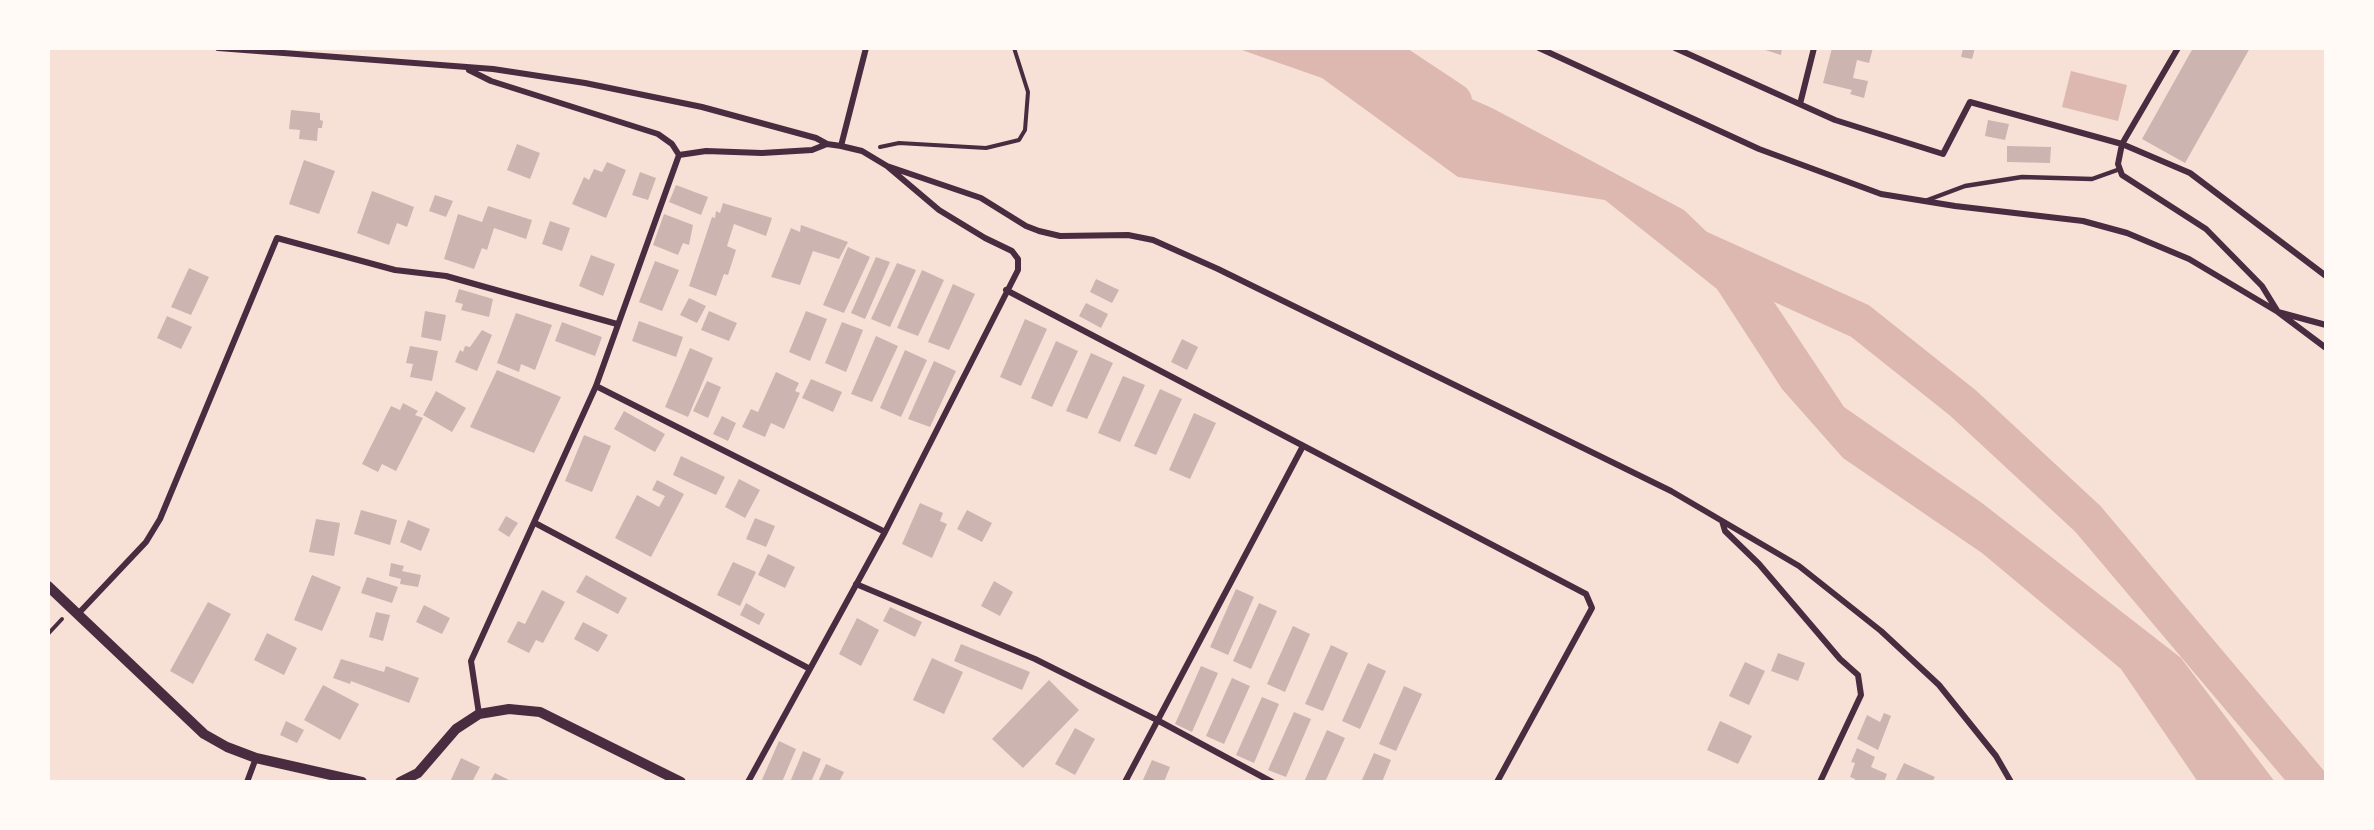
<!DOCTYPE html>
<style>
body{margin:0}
#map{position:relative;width:2374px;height:830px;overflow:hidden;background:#f7e1d7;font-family:Helvetica,sans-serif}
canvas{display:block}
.frame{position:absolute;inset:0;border:50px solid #fffaf5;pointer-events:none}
</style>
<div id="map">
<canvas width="2374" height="830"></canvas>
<div class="frame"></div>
</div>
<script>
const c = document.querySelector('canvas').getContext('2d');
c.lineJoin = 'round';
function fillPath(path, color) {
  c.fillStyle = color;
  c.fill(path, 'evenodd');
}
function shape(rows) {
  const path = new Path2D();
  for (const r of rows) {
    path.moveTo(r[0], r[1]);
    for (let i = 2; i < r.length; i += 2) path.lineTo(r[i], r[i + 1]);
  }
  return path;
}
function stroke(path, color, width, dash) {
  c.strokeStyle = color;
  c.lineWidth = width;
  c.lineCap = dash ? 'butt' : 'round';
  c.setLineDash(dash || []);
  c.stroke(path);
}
fillPath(shape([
 [1236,48,1355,48,1492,108,1684,210,1764,287,1844,407,1982,503,2181,658,2275,782,2198,782,2121,669,1982,553,1843,458,1782,389,1717,289,1605,200,1458,177,1322,78],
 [2071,71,2127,85,2118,121,2062,107]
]), '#dcb8b0');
stroke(shape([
 [1374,48,1454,101],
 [1701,249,1860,321,1963,403,2088,519,2310,782]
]), '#dcb8b0', 36);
fillPath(shape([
 [1759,48,1782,48,1781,55],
 [1832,48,1873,48,1869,63,1857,60,1853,78,1868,81,1864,98,1850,94,1852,90,1823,83],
 [1963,48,1975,48,1972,59,1961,57],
 [2193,48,2250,48,2185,163,2142,139],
 [291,110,320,113,320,120,323,121,322,128,318,128,317,141,299,139,300,130,289,129],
 [1988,120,2009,124,2005,140,1985,136],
 [517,144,540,153,530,179,507,170],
 [2007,146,2051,147,2050,163,2007,162],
 [304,160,335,171,319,214,289,204],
 [607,162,626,170,606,218,572,204,584,177,589,180,594,169,602,172],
 [640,172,656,178,648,200,632,195],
 [676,185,708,197,701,215,669,202],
 [372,191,414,207,407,227,397,223,389,245,357,233],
 [435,195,453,201,446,217,429,211],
 [723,203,772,218,766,236,734,224,727,246,736,250,728,275,724,274,716,296,689,286,712,217,715,218,716,211,720,213],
 [488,206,532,220,526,239,494,228,487,250,482,248,474,269,444,259,458,214,482,222],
 [664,214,693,225,689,245,683,243,678,255,653,245],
 [550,221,570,228,562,251,542,244],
 [801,225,848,242,839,259,813,251,800,285,771,277,791,228,800,232],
 [848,247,870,257,844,313,823,305],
 [591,255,615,264,603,296,579,286],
 [876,257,890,262,865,319,851,313],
 [655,261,679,270,662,311,639,302],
 [897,263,916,270,890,327,871,319],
 [189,268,209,277,191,315,171,307],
 [922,270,944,280,918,336,897,328],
 [1096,279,1119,290,1112,303,1090,292],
 [953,284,975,294,949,350,928,342],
 [459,289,493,299,489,317,461,310,463,304,455,302],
 [689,298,706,306,697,323,680,315],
 [1086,303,1108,314,1101,328,1079,316],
 [425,311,446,315,441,341,421,337],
 [709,311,737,323,729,341,701,330],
 [806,311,827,319,810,361,789,352],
 [516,313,552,325,535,370,521,364,519,372,497,363],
 [167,316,192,327,181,349,157,338],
 [1025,319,1047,329,1021,386,1000,377],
 [639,321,683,337,676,357,632,341],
 [562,322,602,337,595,356,555,341],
 [842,322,863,330,846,372,825,363],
 [482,330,492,335,477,371,455,362,460,350,463,352,465,346,470,347],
 [876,336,898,346,872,402,851,394],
 [1182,339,1198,347,1187,370,1171,362],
 [1056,341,1078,351,1052,407,1031,398],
 [410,346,438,351,432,381,410,377,413,364,406,363],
 [690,348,713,358,688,417,665,407],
 [905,350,927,360,901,417,880,408],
 [1091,353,1113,363,1087,419,1066,411],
 [934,361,956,371,930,427,908,419],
 [497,370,561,397,534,453,470,427],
 [776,372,799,383,795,391,800,393,784,429,771,423,765,437,742,427,751,409,758,412],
 [1123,376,1145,385,1120,442,1098,433],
 [811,379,842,392,833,412,802,398],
 [707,381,721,387,708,418,693,411],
 [1160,389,1182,399,1156,455,1134,446],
 [436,391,466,408,452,432,423,415],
 [403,403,418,411,415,415,423,418,396,471,382,464,378,472,362,464,391,406,400,410],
 [624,411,665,434,655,452,614,429],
 [1194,413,1216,423,1190,479,1169,470],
 [722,416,736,423,728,441,713,434],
 [584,435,611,446,592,492,565,481],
 [681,456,725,477,716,495,673,475],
 [739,479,760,490,745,518,725,507],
 [657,480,684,494,651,557,615,538,637,495,659,507,665,496,652,490],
 [920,503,943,513,940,521,947,524,932,558,902,544],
 [361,510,397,520,390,545,354,534],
 [967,510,992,523,982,542,957,529],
 [506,516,518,523,509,537,498,530],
 [755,518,775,526,766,547,746,539],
 [316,519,340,523,334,556,309,552],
 [408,520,430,529,421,551,400,542],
 [768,554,795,567,785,588,758,575],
 [733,562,756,572,740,606,717,595],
 [391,563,404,566,402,571,421,575,418,587,400,584,401,579,389,576],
 [312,575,341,587,322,631,294,620],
 [586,575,627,598,618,614,576,592],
 [367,577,398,587,392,603,361,593],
 [994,581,1013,592,1000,616,981,606],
 [1236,589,1254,597,1228,655,1210,647],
 [542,590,565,602,543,643,536,640,529,653,507,642,518,621,525,624],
 [208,602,231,614,193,684,170,671],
 [746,603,765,614,759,625,740,615],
 [1259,603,1277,611,1251,669,1233,661],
 [424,605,450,618,442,634,416,622],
 [890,607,922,622,915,637,883,621],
 [376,612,390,615,383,641,369,637],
 [857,618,879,630,861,666,839,654],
 [583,622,608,635,598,652,574,639],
 [1293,626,1310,634,1285,692,1267,684],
 [267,633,297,648,284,675,254,660],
 [961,644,1030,672,1022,690,954,661],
 [1331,645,1348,653,1323,711,1305,704],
 [1778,653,1805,663,1798,681,1771,671],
 [932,658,963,672,944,714,913,700],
 [341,659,384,672,386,666,419,678,409,703,351,681,350,684,333,678],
 [1745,662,1765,671,1749,705,1729,696],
 [1368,663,1386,671,1360,729,1342,721],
 [1201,666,1218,673,1192,732,1175,724],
 [1232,678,1250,686,1224,744,1206,736],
 [1049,680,1079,710,1023,768,992,739],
 [323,685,359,704,340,740,304,720],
 [1404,686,1422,694,1396,751,1379,744],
 [1262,697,1279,704,1254,763,1236,755],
 [1294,712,1311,719,1286,777,1268,770],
 [1884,713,1891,716,1878,750,1857,739,1867,715,1880,722],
 [286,721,304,730,297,743,280,735],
 [1720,721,1752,736,1738,764,1707,750],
 [1075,728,1095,739,1075,775,1055,764],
 [1327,730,1345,738,1325,782,1304,782],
 [779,741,796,749,782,782,761,782],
 [1857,748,1875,757,1871,767,1887,774,1884,782,1854,782,1855,779,1850,777,1855,763,1851,762],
 [803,751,821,759,811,782,790,782],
 [1374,753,1391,760,1382,782,1361,782],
 [461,758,480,767,472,782,450,782],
 [1152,760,1170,767,1164,782,1142,782],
 [1904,763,1935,777,1932,782,1895,782],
 [826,764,844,772,839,782,818,782],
 [495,773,513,782,490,782]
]), '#ccb4b1');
stroke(shape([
 [880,147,899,143,986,148,1019,140,1025,130,1028,92,1014,48],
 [48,634,62,619]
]), '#4a2c40', 4);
stroke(shape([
 [1925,201,1965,186,2022,177,2092,179,2120,169]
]), '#4a2c40', 4.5);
stroke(shape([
 [218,48,493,69,585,83,702,107,816,138,827,144],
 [1539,48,1759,149,1881,194,1955,206,2083,221,2127,233,2189,259,2278,312,2326,348],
 [1675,48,1835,120,1943,154,1970,102,2122,144,2190,173,2326,276],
 [2178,48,2122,144,2118,164,2122,175,2206,229,2262,286,2278,312,2326,325],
 [469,70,491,81,658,134,672,144,679,155],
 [1800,104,1814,48],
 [679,155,706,151,762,153,812,150,827,144,841,146,866,48],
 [887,166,981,198,1026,226,1039,231,1060,236,1128,235,1153,240,1218,269,1671,491,1799,566,1881,631,1939,685,1996,756,2011,782],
 [1006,290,1586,594,1592,608,1497,782],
 [596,386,885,532],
 [1722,521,1725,531,1759,564,1840,659,1858,675,1861,695,1820,782],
 [535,523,810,669],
 [856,584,1035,659,1157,720,1272,782],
 [77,615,146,542,160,519,277,238,395,270,446,276,617,324],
 [479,714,471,661,596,386,679,155],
 [247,782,256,758],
 [748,782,885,532,1018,270,1018,259,1012,251,985,238,939,210,887,166,862,151,841,146],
 [1125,782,1303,446]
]), '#4a2c40', 6);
stroke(shape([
 [48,586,204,734,227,747,256,758,362,782],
 [400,782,418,773,456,729,479,714,509,709,540,712,681,782]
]), '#4a2c40', 10);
</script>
